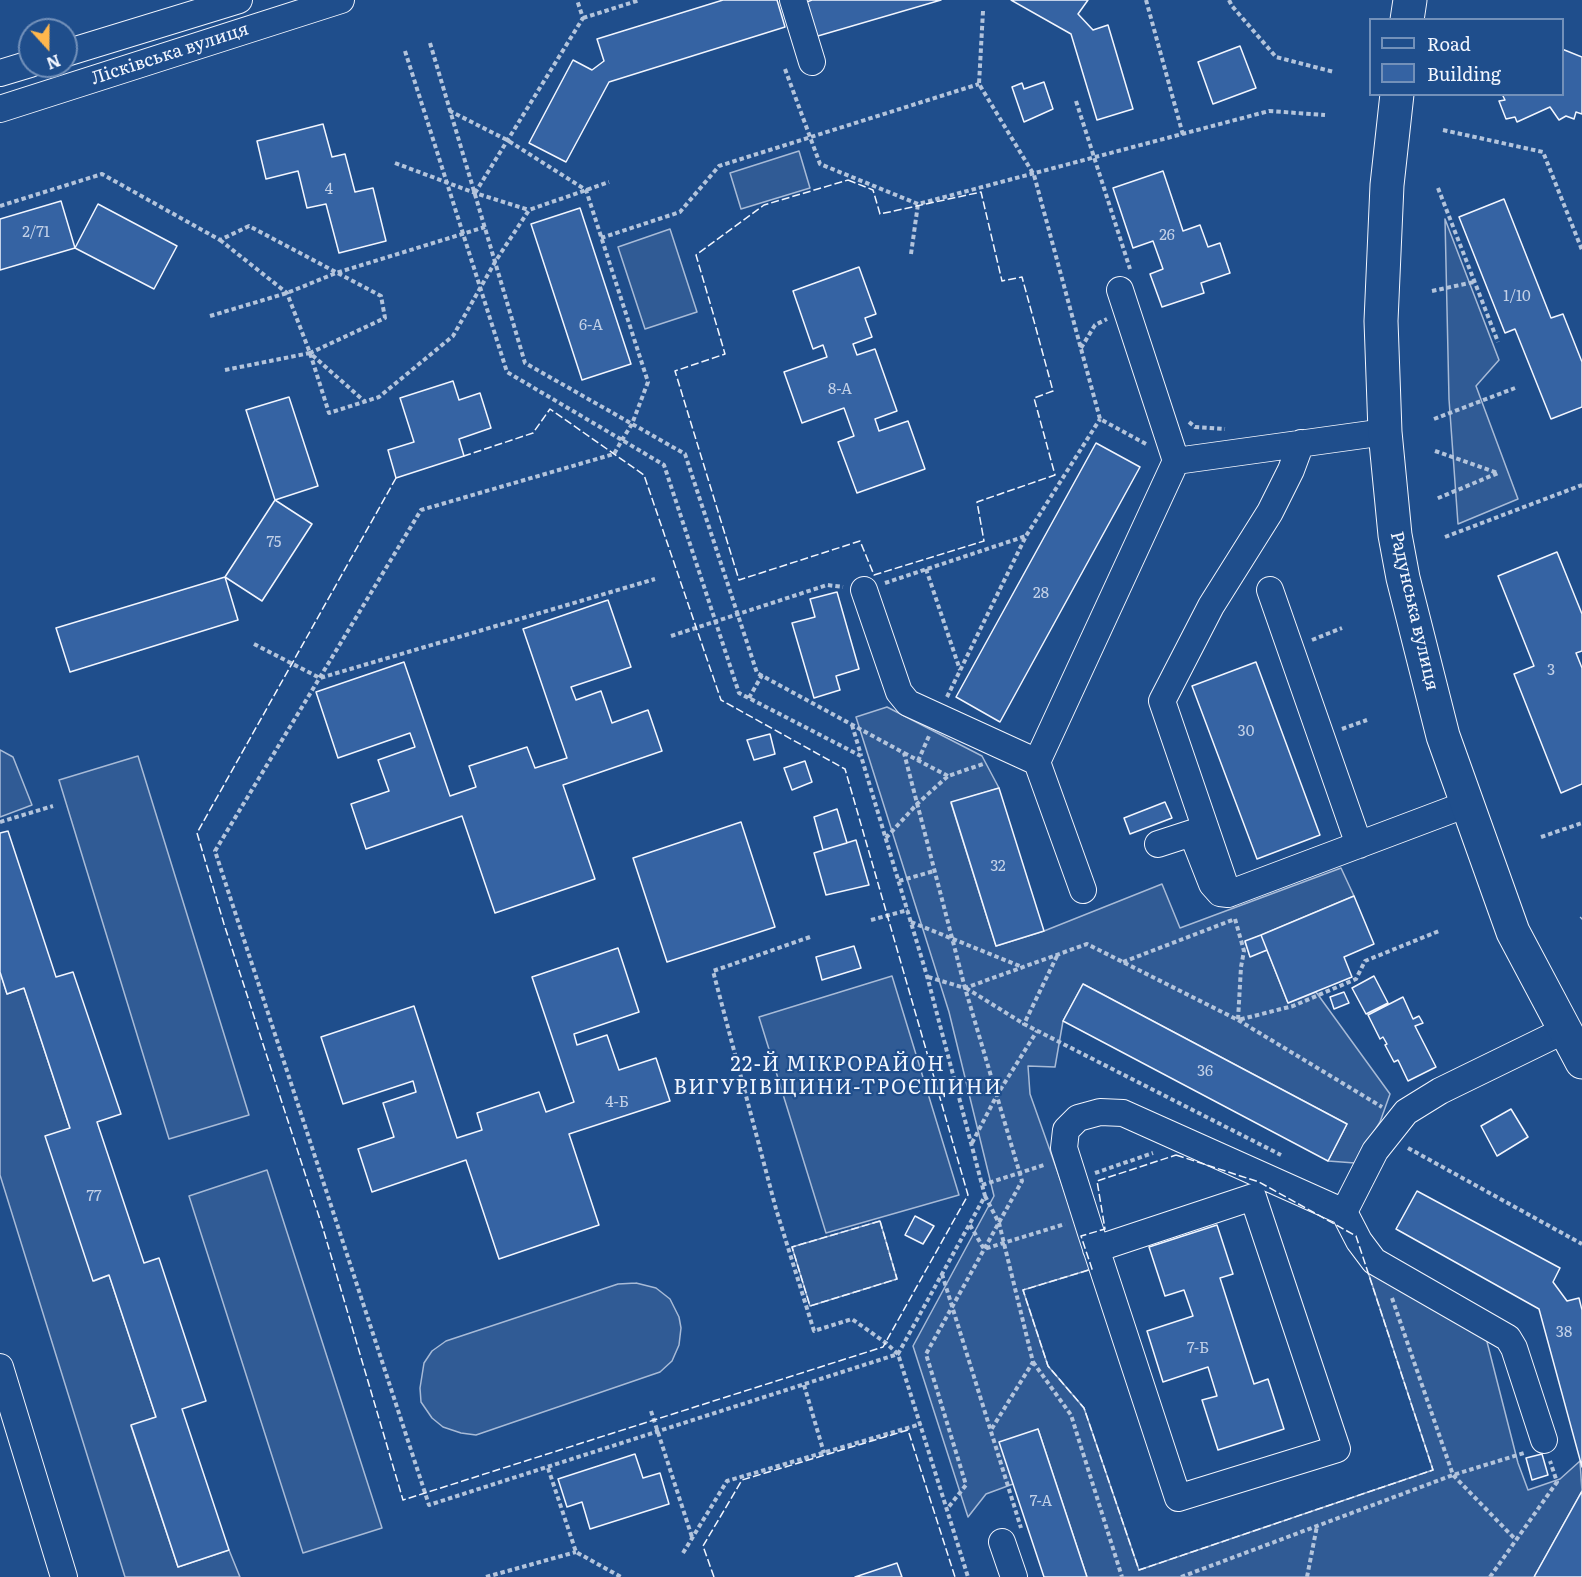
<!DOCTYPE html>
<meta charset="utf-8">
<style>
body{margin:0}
#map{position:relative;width:1582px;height:1577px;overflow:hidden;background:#1f4e8c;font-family:Literata,serif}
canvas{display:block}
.legend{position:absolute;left:1369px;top:18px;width:195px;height:78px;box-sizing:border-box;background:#1f4e8c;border:2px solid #7391ba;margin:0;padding:8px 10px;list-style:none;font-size:18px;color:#f2f6ff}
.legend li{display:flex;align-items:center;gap:12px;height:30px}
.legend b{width:30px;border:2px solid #7391ba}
.north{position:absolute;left:18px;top:18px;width:60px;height:60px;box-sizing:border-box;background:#1f4e8c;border:2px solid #7391ba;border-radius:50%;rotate:159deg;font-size:16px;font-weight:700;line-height:24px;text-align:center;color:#f2f6ff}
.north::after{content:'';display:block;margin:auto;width:21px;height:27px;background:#ffb74d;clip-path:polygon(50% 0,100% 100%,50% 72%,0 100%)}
</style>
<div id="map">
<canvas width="1582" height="1577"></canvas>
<ul class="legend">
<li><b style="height:8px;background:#1f4e8c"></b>Road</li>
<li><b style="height:16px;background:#3563a3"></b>Building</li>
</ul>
<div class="north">N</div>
</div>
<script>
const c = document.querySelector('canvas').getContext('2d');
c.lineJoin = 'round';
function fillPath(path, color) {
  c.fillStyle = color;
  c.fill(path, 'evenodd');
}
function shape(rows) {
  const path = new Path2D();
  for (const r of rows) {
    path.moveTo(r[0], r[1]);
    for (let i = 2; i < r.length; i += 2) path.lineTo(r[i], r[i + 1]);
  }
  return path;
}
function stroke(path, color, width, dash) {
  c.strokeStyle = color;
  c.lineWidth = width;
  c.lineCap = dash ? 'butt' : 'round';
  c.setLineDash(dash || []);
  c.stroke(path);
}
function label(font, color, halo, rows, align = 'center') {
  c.font = font + ' Literata,serif';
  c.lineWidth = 4.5;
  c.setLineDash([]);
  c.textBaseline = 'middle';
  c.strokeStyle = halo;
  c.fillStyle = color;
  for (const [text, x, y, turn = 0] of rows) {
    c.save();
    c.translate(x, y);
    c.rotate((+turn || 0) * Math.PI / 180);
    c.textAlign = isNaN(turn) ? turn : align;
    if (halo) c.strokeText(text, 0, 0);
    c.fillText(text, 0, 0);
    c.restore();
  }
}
const built = shape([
 [799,151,810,188,741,209,730,173,799,151],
 [1445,219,1499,360,1476,386,1518,499,1458,524,1449,399,1445,219],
 [670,229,697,312,645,329,618,247,670,229],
 [887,707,982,756,999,788,951,803,996,946,1044,931,1162,884,1180,928,1341,868,1354,896,1245,942,1250,956,1267,950,1288,1003,1316,992,1390,1094,1380,1122,1355,1163,1328,1161,1347,1124,1083,984,1063,1021,1055,1067,1028,1066,1030,1094,1092,1269,1023,1290,1048,1366,1084,1408,1139,1570,1433,1470,1368,1272,1485,1334,1518,1463,1528,1490,1560,1479,1580,1461,1582,1491,1534,1577,1087,1577,1038,1429,1013,1484,986,1494,968,1517,913,1346,994,1196,949,1012,856,717,887,707],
 [0,750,13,757,32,805,0,817,0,750],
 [138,756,249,1115,169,1139,59,780,138,756],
 [0,972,7,994,24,988,70,1128,94,1281,109,1275,156,1417,131,1426,178,1567,229,1550,240,1577,125,1577,0,1175,0,972],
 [892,976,959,1195,826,1233,759,1017,892,976],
 [267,1170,382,1528,303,1553,189,1196,267,1170],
 [880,1221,897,1279,810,1306,792,1247,880,1221],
 [636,1283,656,1288,670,1299,679,1317,681,1328,679,1345,672,1361,660,1372,476,1435,461,1433,443,1427,432,1418,421,1402,420,1388,424,1363,432,1351,446,1341,618,1284,636,1283]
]);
fillPath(built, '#305b95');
stroke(built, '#a8bbd7', 1.5);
const building = shape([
 [723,0,777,0,785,27,609,82,566,162,529,143,573,60,592,70,604,61,597,39,723,0],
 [812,0,941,0,811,38,801,4,812,0],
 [1011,0,1088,0,1078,14,1093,30,1108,25,1133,109,1097,120,1071,34,1011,0],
 [1240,46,1256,88,1213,104,1198,62,1240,46],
 [1562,49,1582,57,1582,114,1576,112,1574,119,1566,116,1559,120,1550,107,1517,122,1515,117,1506,119,1499,101,1505,100,1502,94,1562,94,1562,49],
 [1044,82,1053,109,1024,122,1012,87,1022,83,1024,89,1044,82],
 [323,124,332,157,345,154,355,192,373,188,386,241,339,253,326,204,307,208,298,171,266,179,257,141,323,124],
 [1163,171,1183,231,1200,225,1208,247,1220,243,1230,273,1201,283,1204,293,1162,307,1150,274,1163,269,1153,241,1133,248,1113,188,1163,171],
 [1504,199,1551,318,1563,314,1582,362,1582,407,1551,419,1515,329,1505,333,1459,217,1504,199],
 [61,201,75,248,0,270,0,219,61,201],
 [98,204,177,246,154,289,75,248,98,204],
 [580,208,631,364,582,380,531,224,580,208],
 [859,267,876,314,865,318,872,337,853,344,857,355,875,349,897,411,875,419,879,431,908,421,925,469,857,493,838,442,854,436,844,408,802,423,784,372,827,357,823,345,813,349,793,291,859,267],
 [453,381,459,400,480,393,491,428,459,439,464,456,396,478,388,450,414,442,400,398,453,381],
 [289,397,318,486,275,500,246,410,289,397],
 [1096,443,1140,467,1000,722,956,697,1096,443],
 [275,500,312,524,262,601,225,577,275,500],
 [1557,552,1582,614,1582,651,1576,653,1582,668,1582,784,1561,793,1514,674,1534,666,1498,576,1557,552],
 [225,577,238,620,70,672,56,628,225,577],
 [837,592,859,669,836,676,840,690,814,698,792,623,815,617,810,599,837,592],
 [608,600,631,667,571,687,576,700,601,691,612,723,648,710,662,751,563,785,595,879,495,913,462,816,366,849,351,804,389,791,378,760,415,747,410,733,338,758,316,692,404,662,450,796,476,787,469,766,527,747,535,768,567,758,523,629,608,600],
 [1256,662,1320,835,1257,859,1192,686,1256,662],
 [770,734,775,754,754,760,747,740,770,734],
 [805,761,812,782,792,790,784,768,805,761],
 [999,788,1044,931,996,946,951,802,999,788],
 [1165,802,1172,818,1130,834,1124,818,1165,802],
 [837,809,847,843,823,850,814,817,837,809],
 [741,822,775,927,667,962,633,858,741,822],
 [8,831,56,977,73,972,121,1114,97,1122,144,1263,159,1258,206,1401,182,1409,229,1550,178,1567,131,1425,156,1417,109,1275,93,1281,45,1136,70,1128,24,988,7,994,0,972,0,833,8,831],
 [856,840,869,885,826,895,814,853,856,840],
 [1354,896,1374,944,1344,957,1352,977,1288,1003,1261,935,1354,896],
 [1261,935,1267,950,1250,957,1245,941,1261,935],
 [854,946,861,968,822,980,816,957,854,946],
 [618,948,639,1012,574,1034,577,1045,607,1035,619,1070,656,1058,670,1101,569,1134,599,1225,499,1259,466,1160,372,1192,358,1149,394,1137,383,1103,416,1092,413,1081,343,1104,321,1037,414,1006,457,1138,482,1130,477,1113,539,1092,546,1112,574,1102,532,977,618,948],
 [1374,976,1388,1003,1366,1014,1352,988,1374,976],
 [1083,984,1347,1124,1328,1161,1063,1021,1083,984],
 [1344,992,1349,1003,1334,1009,1330,997,1344,992],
 [1403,997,1413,1019,1419,1016,1423,1023,1415,1026,1436,1067,1408,1081,1398,1060,1394,1062,1385,1045,1387,1044,1383,1037,1380,1039,1368,1015,1403,997],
 [1511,1109,1528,1137,1497,1156,1481,1126,1511,1109],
 [1417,1191,1560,1268,1553,1282,1567,1301,1579,1298,1582,1310,1582,1467,1539,1309,1396,1229,1417,1191],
 [915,1216,934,1226,923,1244,905,1235,915,1216],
 [1217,1225,1233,1274,1220,1278,1254,1384,1268,1379,1284,1429,1218,1450,1202,1400,1217,1396,1208,1367,1163,1382,1147,1331,1193,1316,1184,1290,1165,1296,1149,1247,1217,1225],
 [1038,1429,1087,1577,1044,1577,999,1442,1038,1429],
 [635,1454,643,1478,660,1473,669,1504,590,1529,582,1502,567,1507,558,1479,635,1454],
 [1542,1454,1548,1475,1532,1480,1526,1458,1542,1454],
 [1582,1491,1582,1577,1534,1577,1582,1491],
 [897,1563,902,1577,855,1577,897,1563]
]);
fillPath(building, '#3563a3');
stroke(building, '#f2f6ff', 1.5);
const minor = shape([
 [793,0,812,62],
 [66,53,239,0],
 [0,73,30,64],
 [0,109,341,0],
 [1176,461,1385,432],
 [864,590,899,692,908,703,1037,762],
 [1270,590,1359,845],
 [1158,844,1192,833,1212,884,1220,893,1228,894,1467,804],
 [1083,890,1037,762,1176,461,1120,290],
 [1228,894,1162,701,1211,606,1270,512,1291,470,1301,443],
 [1344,1212,1375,1151,1406,1112,1440,1091,1565,1030],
 [1096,1249,1253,1197,1337,1449,1178,1498,1091,1233,1064,1148,1066,1130,1078,1118,1100,1112,1123,1113,1344,1212,1359,1241,1374,1261,1508,1338,1514,1348,1544,1440],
 [0,1367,64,1577],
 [1002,1542,1014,1577]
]);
const major = shape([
 [1407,20,1410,0],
 [1397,94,1387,185,1381,321,1385,432,1395,535,1403,578,1443,736,1513,932,1582,1062]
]);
stroke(minor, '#f2f6ff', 28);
stroke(major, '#f2f6ff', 35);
stroke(shape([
 [1146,0,1183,135],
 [1229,0,1232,6,1276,57,1334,72],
 [983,11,979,84,1034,175,1100,419,1146,444],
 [583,18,640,0],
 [430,43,525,363,685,454,757,673,904,753,965,988,1022,1181,926,1354,966,1485,947,1509],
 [405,51,507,372,622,440,664,465,739,693,861,756,927,976,985,1196,898,1354,429,1505,215,851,421,510,614,454,622,440,632,424,648,382,586,190,507,140,450,111],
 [785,69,820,164,918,204,1269,111,1325,115],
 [1076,101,1130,269],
 [1443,130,1543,152,1582,250],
 [395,163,475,193,529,210],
 [1438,188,1498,342],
 [475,193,583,18,577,0],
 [0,206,102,174,220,240,249,226,381,296,385,318,310,353],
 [601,238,680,212,719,166,979,84],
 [220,240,287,293,310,353,329,413,379,397,453,336,495,262,529,210,609,182],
 [911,254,918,204],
 [1432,291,1474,282],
 [210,316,287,293,336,273,485,227],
 [1081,348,1095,325,1107,319],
 [225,370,310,353,364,401],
 [1434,419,1515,388],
 [1189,422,1195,427,1225,429],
 [1435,451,1498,473,1436,499],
 [1445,537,1582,485],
 [926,569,960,670],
 [885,583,1026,536],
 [671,636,827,585,843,587],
 [1312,640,1342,628],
 [254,644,320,678,655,579],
 [947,697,1026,536,1100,419],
 [749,698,762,675],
 [852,725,861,755],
 [1342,729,1367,720],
 [904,753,948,776],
 [918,761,929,736],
 [0,822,53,806],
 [1541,837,1582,823],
 [886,838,917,804,948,776,983,764],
 [899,881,934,871],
 [1235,919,1244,951,1241,967,1238,1020,1293,1006,1356,979,1365,961,1439,931],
 [1581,919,1582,918],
 [871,920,908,910],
 [911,922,1022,967],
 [810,937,713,971,776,1209,814,1331,852,1319,886,1343,898,1354,968,1577],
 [1057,956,1024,1024,1281,1155],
 [1123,962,1235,919],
 [928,977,965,988,1087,944,1238,1020,1382,1107],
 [966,988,1024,1024],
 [972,1143,997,1095,1037,1031],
 [1408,1148,1582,1244],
 [1095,1173,1153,1153],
 [982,1185,1044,1165],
 [985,1196,999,1223,1033,1362,991,1430],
 [970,1225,984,1249,1065,1224],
 [942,1274,1021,1528],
 [1392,1298,1453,1475,1516,1540],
 [1033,1362,1071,1415,1122,1577],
 [804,1385,824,1453],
 [651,1411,692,1537],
 [548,1468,576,1552,621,1577],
 [683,1553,727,1481,921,1424],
 [486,1577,576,1552],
 [1181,1577,1453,1475,1524,1453],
 [1307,1577,1317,1526],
 [1490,1577,1557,1482,1550,1461]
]), '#b3c4dc', 4, [4.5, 3]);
stroke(minor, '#1f4e8c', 26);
stroke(major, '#1f4e8c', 33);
stroke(shape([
 [848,180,873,190,880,214,981,192,1002,281,1022,277,1053,391,1034,398,1055,475,977,502,984,541,874,575,860,541,739,580,675,371,725,354,696,255,764,205,848,180],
 [396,478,197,833,224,924,324,1232,403,1500,883,1347,968,1195,845,769,721,700,644,475,550,409,533,433,464,456],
 [1176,1155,1259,1182,1356,1236,1433,1470,1139,1570,1084,1408,1048,1366,1023,1290,1092,1269,1081,1236,1105,1229,1097,1181,1176,1155],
 [880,1221,897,1279,810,1306,792,1247,880,1221],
 [714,1577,703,1546,742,1480,908,1430,955,1577]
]), '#f2f6ff', 1.5, [8, 3]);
label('15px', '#c3d1e8', null, [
 ["4",329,190],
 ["2/71",36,233],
 ["26",1167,236],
 ["1/10",1517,297],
 ["6-А",591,326],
 ["8-А",840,390],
 ["75",274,543],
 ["28",1041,594],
 ["3",1551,671],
 ["30",1246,732],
 ["32",998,867],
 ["36",1205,1072],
 ["4-Б",617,1103],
 ["77",94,1197],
 ["38",1564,1333],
 ["7-Б",1198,1349],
 ["7-А",1041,1502]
]);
label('18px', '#f2f6ff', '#1f4e8c', [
 ["Лісківська вулиця",170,54,-18],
 ["Радунська вулиця",1414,611,77]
]);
c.letterSpacing = '1.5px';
label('20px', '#f2f6ff', '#1f4e8c', [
 ["22-Й МІКРОРАЙОН",838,1065],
 ["ВИГУРІВЩИНИ-ТРОЄЩИНИ",838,1088]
]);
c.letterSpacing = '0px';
</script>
